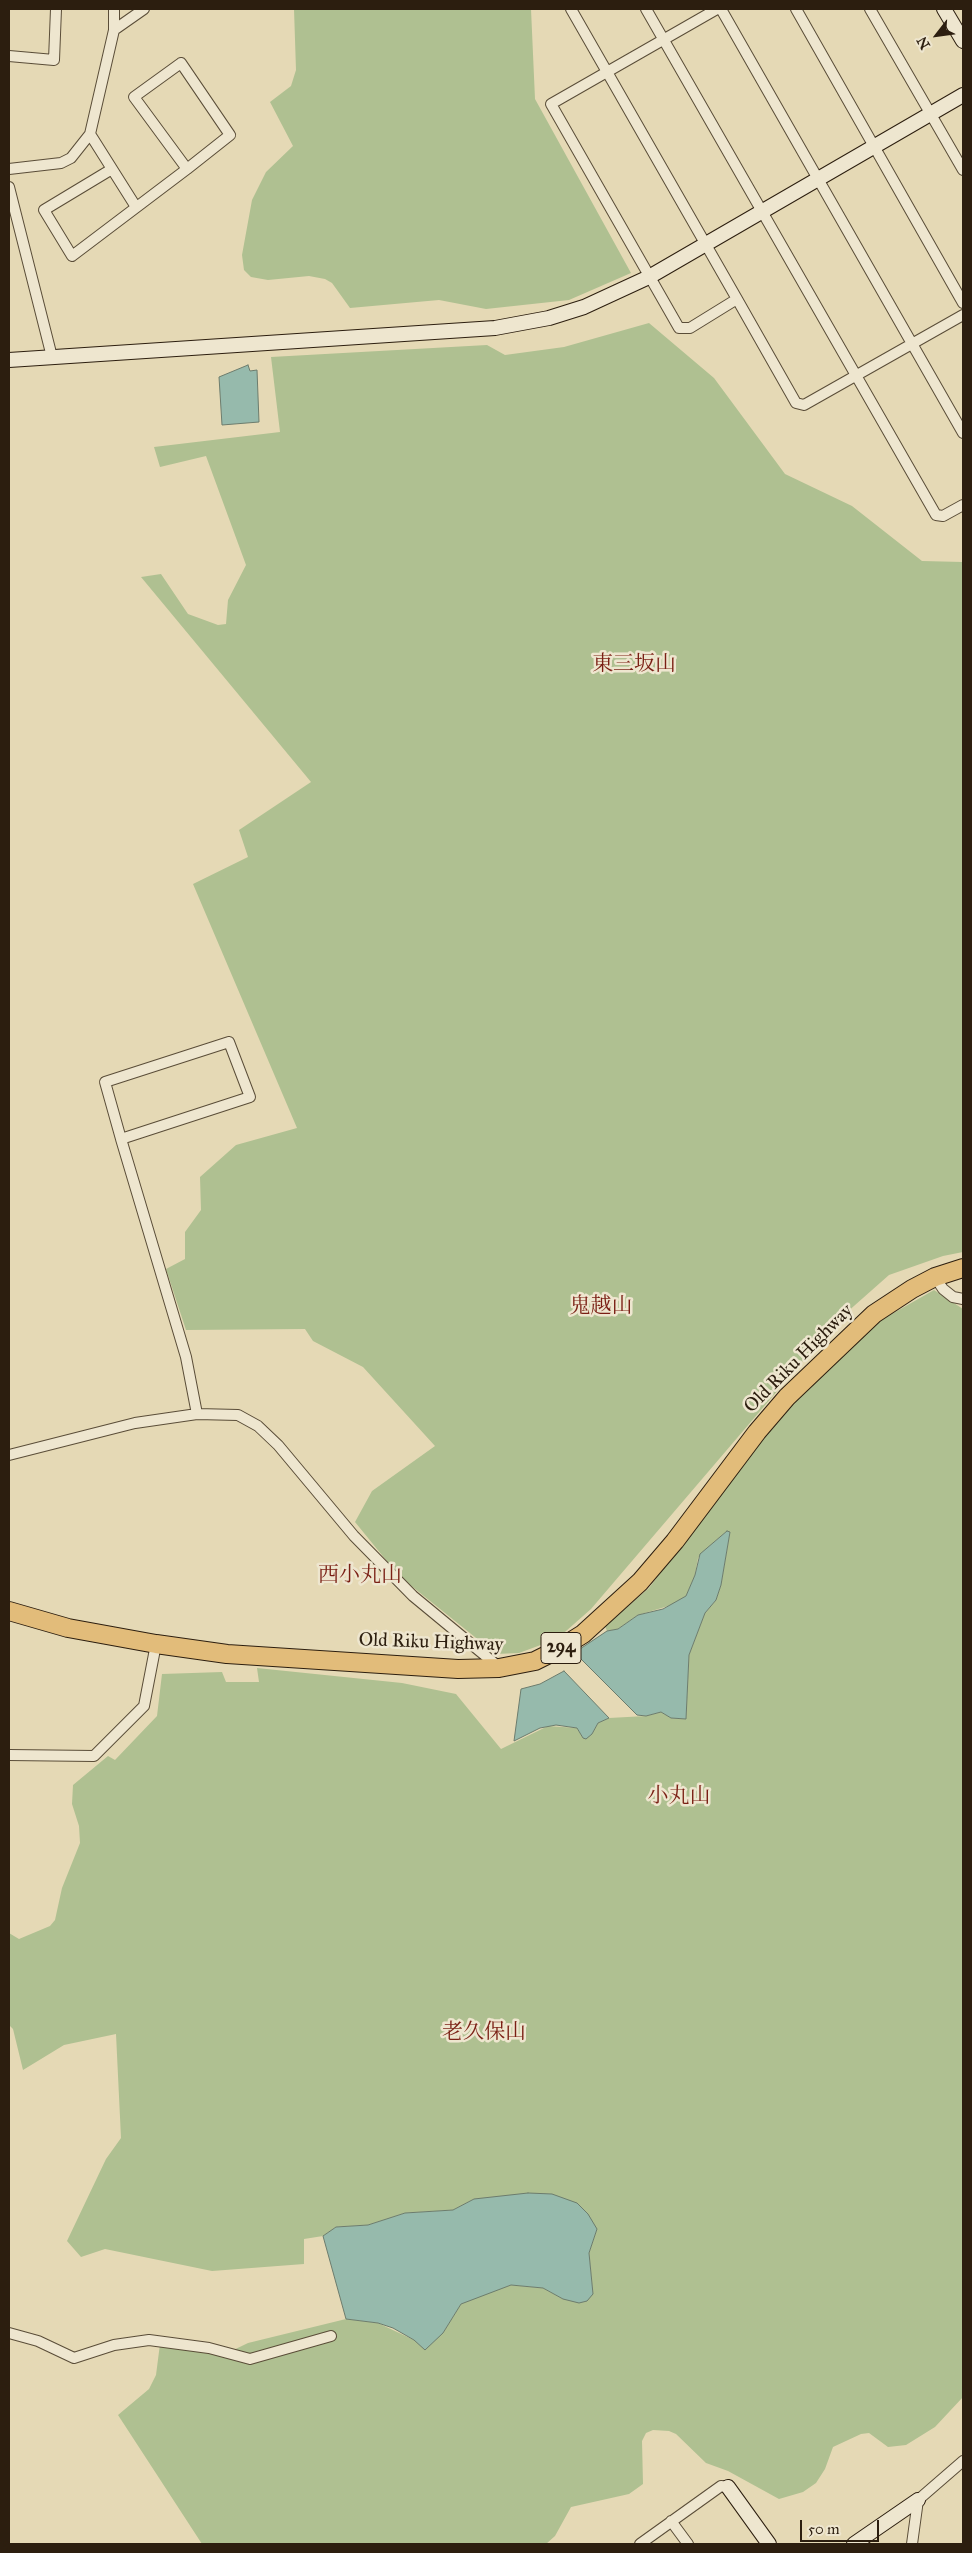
<!DOCTYPE html>
<meta charset="utf-8">
<style>
body{margin:0}
#map{position:relative;width:972px;height:2553px;overflow:hidden;background:#e5d9b5;font-family:"IM FELL Great Primer",serif}
canvas{display:block}
.frame{position:absolute;inset:0;border:10px solid #2c1e0f;pointer-events:none}
.north{position:absolute;left:912px;top:10px;width:50px;height:50px;-webkit-text-stroke:4px #eee6cf;paint-order:stroke;rotate:240deg;font-size:14px;font-weight:700;line-height:20px;text-align:center;color:#2c1e0f}
.north::after{content:'';display:block;margin:auto;width:18px;height:22px;background:#2c1e0f;clip-path:polygon(50% 0,100% 100%,50% 72%,0 100%)}
.scale{position:absolute;left:800px;top:2520px;width:79px;height:22px;box-sizing:border-box;border:2px solid #2c1e0f;border-top:0;padding-left:6px;font-size:15px;line-height:18px;white-space:nowrap;color:#2c1e0f;-webkit-text-stroke:4px #eee6cf;paint-order:stroke}
</style>
<div id="map">
<canvas width="972" height="2553"></canvas>
<div class="frame"></div>
<div class="north">N</div>
<div class="scale">50 m</div>
</div>
<script>
const c = document.querySelector('canvas').getContext('2d');
c.lineJoin = 'round';
function fillPath(path, color) {
  c.fillStyle = color;
  c.fill(path, 'evenodd');
}
function shape(rows) {
  const path = new Path2D();
  for (const r of rows) {
    path.moveTo(r[0], r[1]);
    for (let i = 2; i < r.length; i += 2) path.lineTo(r[i], r[i + 1]);
  }
  return path;
}
function stroke(path, color, width, dash) {
  c.strokeStyle = color;
  c.lineWidth = width;
  c.lineCap = dash ? 'butt' : 'round';
  c.setLineDash(dash || []);
  c.stroke(path);
}
function label(font, color, halo, rows, align = 'center') {
  c.font = font + ' "IM FELL Great Primer","Noto Serif JP",serif';
  c.lineWidth = 5;
  c.setLineDash([]);
  c.textBaseline = 'middle';
  c.strokeStyle = halo;
  c.fillStyle = color;
  for (const [text, x, y, turn = 0] of rows) {
    c.save();
    c.translate(x, y);
    c.rotate((+turn || 0) * Math.PI / 180);
    c.textAlign = isNaN(turn) ? turn : align;
    if (halo) c.strokeText(text, 0, 0);
    c.fillText(text, 0, 0);
    c.restore();
  }
}
fillPath(shape([
 [294,9,531,9,535,99,631,273,569,300,486,309,439,300,350,308,332,283,325,279,309,276,268,280,251,277,244,270,242,255,252,200,266,172,293,146,270,102,291,86,296,70],
 [649,323,714,378,785,474,852,506,922,561,963,562,963,1252,943,1256,889,1275,837,1321,591,1609,557,1639,519,1653,496,1654,399,1576,355,1522,372,1491,435,1446,363,1367,313,1341,305,1329,186,1330,166,1269,185,1259,185,1232,201,1210,200,1177,236,1145,297,1128,193,884,248,857,239,830,311,782,141,577,161,574,188,614,218,625,226,624,228,600,246,565,206,456,160,467,154,447,280,432,271,357,487,345,505,355,564,347],
 [934,1290,963,1309,963,2397,935,2427,906,2445,888,2447,869,2433,861,2434,833,2447,825,2469,816,2483,803,2492,779,2499,728,2471,706,2463,676,2434,669,2431,653,2430,646,2433,642,2441,643,2484,629,2494,571,2507,555,2536,546,2544,202,2544,118,2415,149,2389,156,2375,160,2344,221,2356,248,2343,346,2319,378,2323,414,2340,443,2333,461,2304,468,2299,511,2285,543,2288,563,2299,593,2294,589,2253,597,2229,474,2199,453,2210,405,2213,368,2225,336,2227,323,2236,304,2239,304,2264,212,2271,105,2249,81,2257,67,2241,106,2159,121,2138,116,2034,64,2045,23,2070,13,2029,9,2025,9,1933,19,1939,50,1926,55,1920,62,1888,80,1843,79,1826,72,1804,73,1785,108,1756,115,1760,157,1716,162,1674,222,1672,226,1682,259,1682,257,1668,402,1683,456,1694,501,1749,548,1726,577,1728,583,1738,592,1734,598,1723,609,1718,646,1716,661,1712,671,1718,686,1719,689,1655,705,1613,716,1600,721,1585,730,1532,727,1531,712,1544,698,1558,695,1575,686,1596,675,1604,638,1615,618,1629,607,1631,605,1626,649,1588,773,1421,876,1323]
]), '#afc091');
const water = shape([
 [248,365,250,371,257,370,259,422,222,425,219,377,248,365],
 [727,1531,730,1532,721,1585,716,1600,705,1613,689,1655,686,1719,671,1718,661,1712,646,1716,637,1715,579,1657,577,1651,607,1631,618,1629,638,1615,663,1609,686,1596,695,1575,700,1554,727,1531],
 [564,1671,609,1718,598,1723,592,1734,586,1739,583,1738,577,1728,556,1725,540,1728,514,1741,521,1689,540,1684,564,1671],
 [528,2193,552,2194,577,2203,588,2214,597,2229,589,2253,593,2294,587,2301,579,2303,563,2299,543,2288,511,2285,461,2304,443,2333,425,2350,414,2340,393,2328,378,2323,346,2319,323,2236,336,2227,368,2225,405,2213,453,2210,474,2199,528,2193]
]);
fillPath(water, '#96baac');
stroke(water, '#6c7c6d', 1);
const street = shape([
 [571,9,737,299],
 [646,9,936,515,943,516,963,505],
 [717,9,551,104,679,328,690,328,737,299,796,403,804,405,963,315],
 [721,9,963,433],
 [796,9,963,303],
 [870,9,963,170],
 [114,30,144,9],
 [9,56,54,60,56,9],
 [181,63,230,135,187,169,134,97,181,63],
 [90,134,136,207],
 [9,169,61,163,71,158,90,134,114,30,114,9],
 [112,169,44,210,72,256,187,169],
 [9,187,52,357],
 [229,1042,250,1097,121,1139,105,1082,229,1042],
 [121,1139,186,1357,197,1414],
 [935,1277,943,1289,953,1297,963,1299],
 [9,1455,135,1423,197,1414,238,1415,258,1426,278,1445,354,1536,413,1596,499,1667],
 [9,1755,94,1756,144,1706,156,1644],
 [9,2333,38,2341,74,2358,114,2345,149,2340,209,2348,250,2359,331,2336],
 [671,2521,688,2544],
 [640,2544,721,2486,728,2487],
 [912,2544,918,2500,963,2461]
]);
const secondary = shape([
 [944,9,963,41],
 [9,360,495,328,549,318,584,307,649,277,963,95],
 [728,2487,769,2544],
 [854,2544,918,2500]
]);
const highway = shape([
 [9,1611,68,1628,156,1644,227,1654,458,1669,499,1668,535,1661,559,1649,583,1634,640,1582,675,1541,757,1432,787,1397,874,1314,912,1289,935,1277,963,1268]
]);
stroke(street, '#5a4d38', 12);
stroke(secondary, '#2c1e0f', 16);
stroke(highway, '#2c1e0f', 20);
stroke(street, '#eee6cf', 10);
stroke(secondary, '#eee6cf', 14);
stroke(highway, '#e2bc7a', 18);
for (const [x, y, w] of [
 [561,1648,40]
]) {
  const box = new Path2D();
  box.roundRect(x - w / 2, y - 15.5, w, 31, 4);
  c.fillStyle = '#eee6cf';
  c.fill(box);
  stroke(box, '#2c1e0f', 1);
}
label('bold 18px', '#2c1e0f', null, [
 ["294",561,1648]
]);
label('19px', '#2c1e0f', '#eee6cf', [
 ["Old Riku Highway",799,1359,-45],
 ["Old Riku Highway",431,1643,2]
]);
label('21px', '#7a1f14', '#eee6cf', [
 ["東三坂山",634,665],
 ["鬼越山",601,1307],
 ["西小丸山",360,1576],
 ["小丸山",679,1797],
 ["老久保山",484,2033]
]);
</script>
